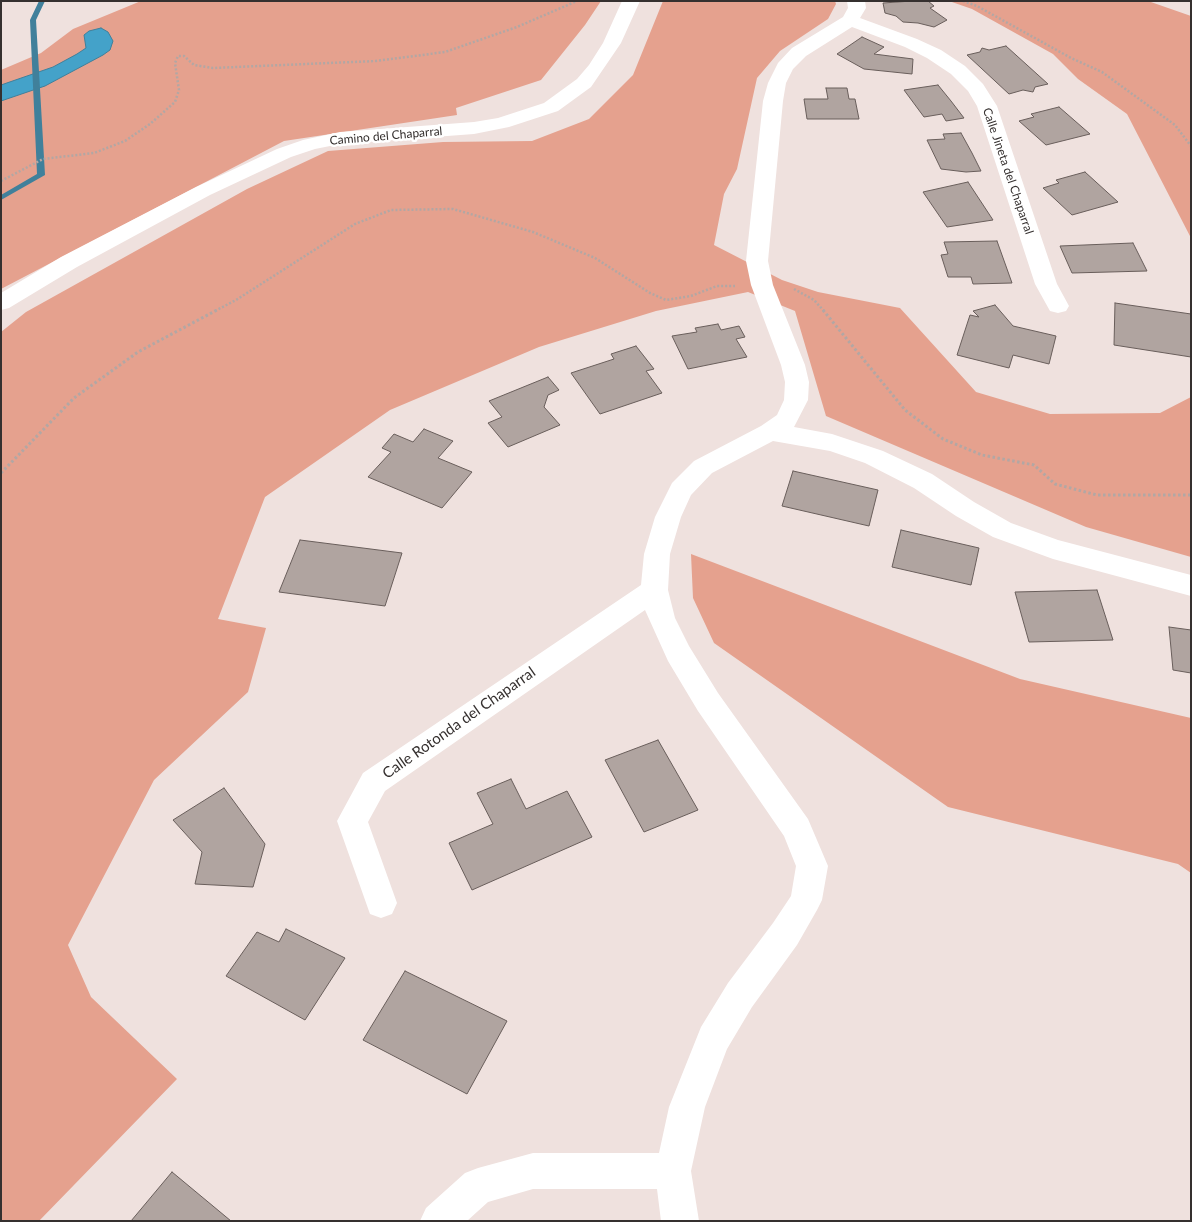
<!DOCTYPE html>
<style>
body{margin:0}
#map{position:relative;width:1192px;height:1222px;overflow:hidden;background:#efe1de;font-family:Lato,sans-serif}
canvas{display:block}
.frame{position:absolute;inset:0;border:2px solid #35302f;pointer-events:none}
</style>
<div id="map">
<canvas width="1192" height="1222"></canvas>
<div class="frame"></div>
</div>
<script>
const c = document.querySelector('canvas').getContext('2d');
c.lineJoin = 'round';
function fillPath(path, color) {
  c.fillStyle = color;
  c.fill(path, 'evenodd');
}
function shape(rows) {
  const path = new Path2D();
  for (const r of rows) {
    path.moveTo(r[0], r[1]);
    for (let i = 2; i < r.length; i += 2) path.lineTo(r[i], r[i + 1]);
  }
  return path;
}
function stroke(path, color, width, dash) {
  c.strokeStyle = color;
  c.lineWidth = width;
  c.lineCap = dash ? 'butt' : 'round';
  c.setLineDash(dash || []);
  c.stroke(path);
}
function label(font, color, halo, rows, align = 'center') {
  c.font = font + ' Lato,sans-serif';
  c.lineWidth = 5;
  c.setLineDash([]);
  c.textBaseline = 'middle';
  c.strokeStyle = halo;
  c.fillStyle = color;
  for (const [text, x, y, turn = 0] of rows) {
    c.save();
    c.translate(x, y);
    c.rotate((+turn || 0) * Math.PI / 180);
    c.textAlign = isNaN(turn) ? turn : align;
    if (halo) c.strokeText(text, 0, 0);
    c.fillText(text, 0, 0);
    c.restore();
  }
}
fillPath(shape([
 [141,1,601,1,585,25,541,80,456,108,457,115,284,141,1,289,1,70,41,53,73,29],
 [663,1,835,1,836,4,828,19,780,51,757,78,737,169,724,194,714,245,782,280,818,292,900,308,976,392,1050,414,1160,413,1191,397,1191,557,1086,527,826,416,795,311,748,292,656,311,539,347,390,410,265,497,218,619,266,628,248,692,154,780,68,945,91,997,177,1079,39,1221,1,1221,1,332,26,312,247,189,328,151,443,142,532,141,589,119,633,75],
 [949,1,1148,1,1191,16,1191,238,1127,114,1078,79,1053,54,972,9],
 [691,554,1020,679,1191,718,1191,873,1178,864,948,807,714,643,693,598]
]), '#e5a18e');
const water = shape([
 [101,28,108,32,113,41,110,50,103,55,45,86,1,101,1,85,53,67,77,54,86,48,84,35,89,31,101,28]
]);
fillPath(water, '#44a2c9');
stroke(water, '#40809b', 1);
fillPath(shape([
 [39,1,45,1,36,20,45,175,1,200,1,195,37,174,30,20,39,1]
]), '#40809b');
const building = shape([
 [912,1,928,1,934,6,930,8,947,20,934,27,918,23,903,22,896,16,885,13,883,3,912,1],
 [862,37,884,47,874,54,913,59,912,74,864,69,837,54,862,37],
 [1006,46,1048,84,1035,87,1033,92,1023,90,1009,94,967,55,980,52,982,48,989,50,1006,46],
 [938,85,951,101,964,118,946,121,942,114,924,117,904,90,938,85],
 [826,88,847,88,849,99,855,99,859,119,807,119,804,99,828,99,826,88],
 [1059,107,1090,134,1046,145,1019,121,1034,117,1031,114,1059,107],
 [961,133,972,153,981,171,966,172,941,169,927,140,945,139,943,134,961,133],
 [1085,172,1118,202,1072,215,1043,188,1059,183,1056,180,1085,172],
 [968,182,993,220,947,227,923,192,968,182],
 [997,241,1012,283,973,284,971,277,948,277,941,255,948,254,944,242,997,241],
 [1133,243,1147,271,1072,273,1060,246,1133,243],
 [1115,303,1191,314,1191,357,1114,345,1115,303],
 [995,305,1013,326,1056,336,1049,364,1013,355,1009,368,957,355,970,315,979,317,973,311,995,305],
 [718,324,721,330,739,326,745,337,736,339,747,357,688,369,672,336,697,332,695,328,718,324],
 [636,346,654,369,646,371,662,393,600,414,571,373,614,359,611,354,636,346],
 [548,377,559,390,548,395,544,407,560,425,508,447,488,423,502,417,489,401,548,377],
 [424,429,453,441,438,458,472,472,442,508,368,477,391,452,382,448,394,434,413,442,424,429],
 [793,471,878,490,869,526,782,506,793,471],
 [901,530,979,548,971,585,892,567,901,530],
 [300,540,402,553,385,606,279,592,300,540],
 [1097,590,1113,640,1029,642,1015,592,1097,590],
 [1169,627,1191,630,1191,673,1173,670,1169,627],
 [658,740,698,810,644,832,605,760,658,740],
 [511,779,526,809,567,791,592,837,472,890,449,843,493,824,477,793,511,779],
 [224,788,265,844,253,887,195,884,202,852,173,820,224,788],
 [286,929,345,958,305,1020,226,976,257,932,279,942,286,929],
 [405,971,507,1021,467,1094,363,1040,405,971],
 [172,1172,231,1221,131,1221,172,1172]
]);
fillPath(building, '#b0a4a0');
stroke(building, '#695e5b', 1);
stroke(shape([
 [963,1,977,6,1071,58,1102,72,1175,125,1191,146],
 [1,181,43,159,94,153,125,141,150,124,175,102,179,90,175,63,178,56,184,56,194,65,213,68,376,61,445,52,517,27,577,1],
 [794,289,814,300,824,311],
 [215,311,236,300,355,224,391,210,453,209,533,232,595,258,650,293,666,300,691,296,717,286,735,286]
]), '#b2a7a4', 2.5, [2, 2]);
stroke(shape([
 [823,310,905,410,943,439,982,455,1034,465,1055,484,1097,495,1191,495],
 [1,473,74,398,138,352,217,310]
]), '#b2a7a4', 3, [2.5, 2.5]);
fillPath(shape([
 [622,1,640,1,621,43,591,87,558,111,509,127,474,134,340,144,315,149,291,157,210,195,77,267,9,308,1,310,1,293,61,257,196,187,277,149,303,140,340,132,474,122,498,118,544,103,577,79,589,65,603,43,622,1],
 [847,1,865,1,866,8,860,18,917,39,941,50,965,66,983,84,997,106,1057,284,1069,306,1066,311,1058,313,1050,311,1035,284,977,106,968,91,951,74,927,58,905,47,852,27,806,56,793,69,786,83,783,101,768,261,773,285,805,365,809,382,808,400,794,427,832,434,883,451,932,474,974,502,1011,523,1058,540,1191,575,1191,596,1053,559,993,537,956,516,914,488,865,463,830,451,773,441,712,473,691,495,681,517,670,554,668,590,675,618,689,646,718,693,808,819,828,866,822,900,817,910,797,945,752,1007,727,1049,705,1107,691,1171,699,1221,661,1221,657,1189,533,1189,488,1202,467,1221,420,1221,426,1208,465,1173,478,1168,533,1153,659,1153,669,1107,701,1027,728,983,773,923,791,896,796,866,784,836,698,711,668,661,645,610,385,791,368,822,397,903,392,914,381,918,370,914,337,821,363,773,641,585,644,554,655,517,672,483,694,461,761,426,777,415,784,400,785,382,781,365,751,285,746,261,763,101,768,83,778,63,792,48,843,17,848,8,847,1]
]), '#fff');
label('12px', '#35302f', '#fff', [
 ["Camino del Chaparral",386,136,-5],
 ["Calle Jineta del Chaparral",1008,171,71]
]);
label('15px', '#35302f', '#fff', [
 ["Calle Rotonda del Chaparral",459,723,-35]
]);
</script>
